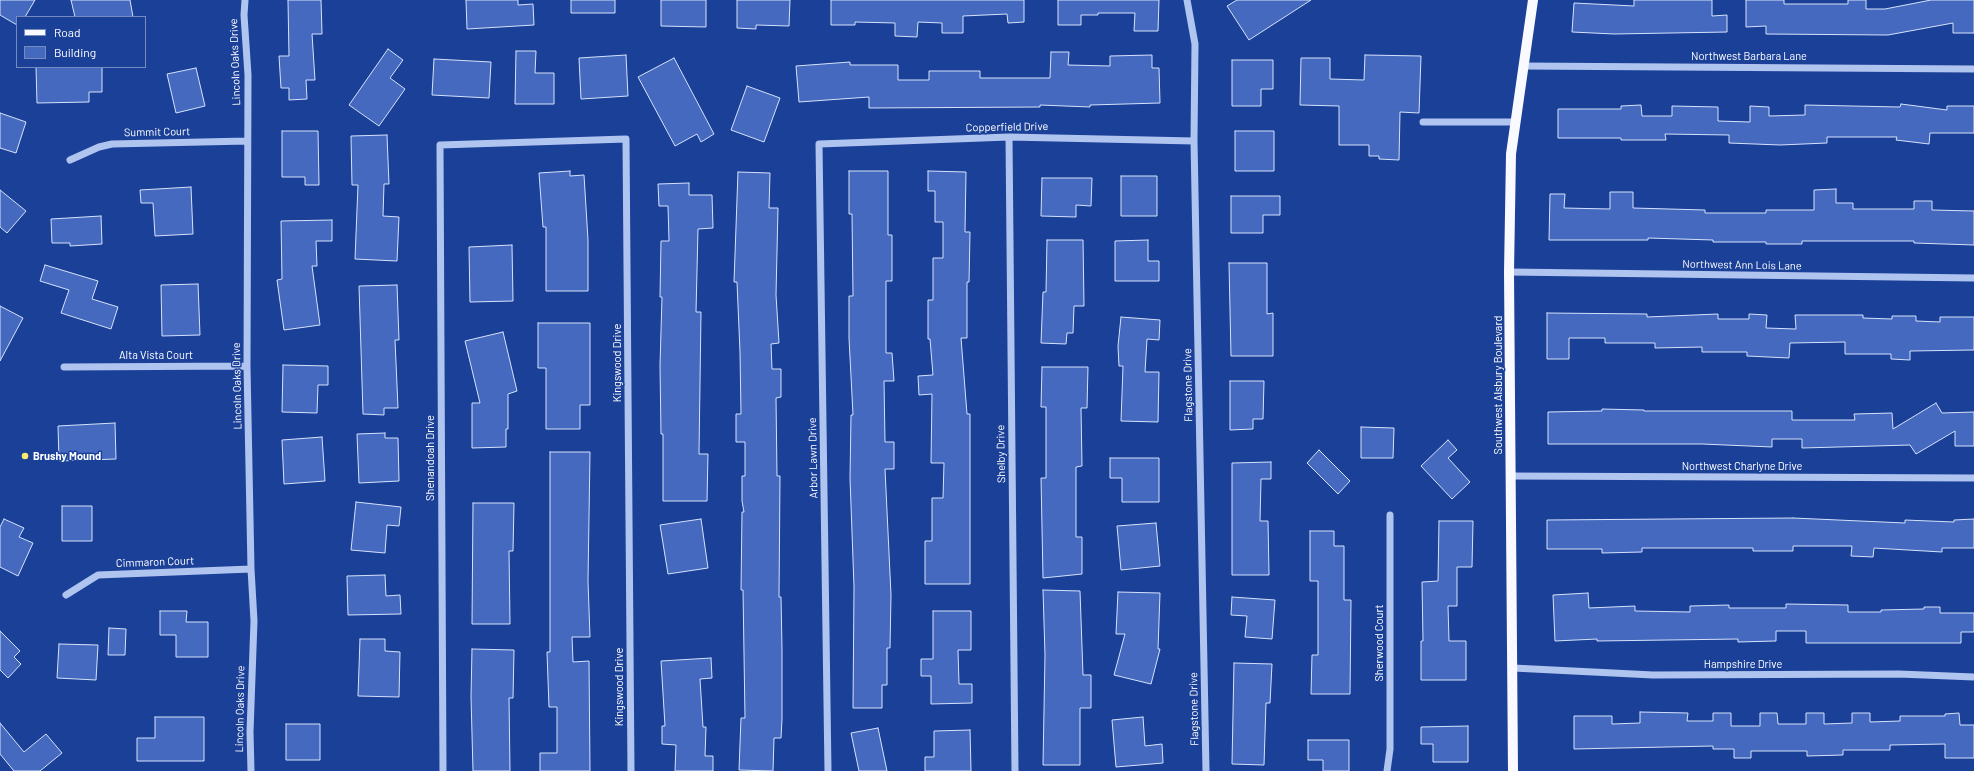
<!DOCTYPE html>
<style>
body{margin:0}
#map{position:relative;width:1974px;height:771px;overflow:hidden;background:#1b4098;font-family:Barlow,sans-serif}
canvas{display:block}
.legend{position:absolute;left:16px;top:16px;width:130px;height:52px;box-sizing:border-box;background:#1b4098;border:1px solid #768cc1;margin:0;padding:5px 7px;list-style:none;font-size:12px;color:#fff}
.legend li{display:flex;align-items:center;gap:8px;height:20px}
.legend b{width:20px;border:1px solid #768cc1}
</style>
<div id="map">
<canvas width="1974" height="771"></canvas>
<ul class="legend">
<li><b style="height:5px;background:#f9faff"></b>Road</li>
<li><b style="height:11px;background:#4469bf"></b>Building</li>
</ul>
</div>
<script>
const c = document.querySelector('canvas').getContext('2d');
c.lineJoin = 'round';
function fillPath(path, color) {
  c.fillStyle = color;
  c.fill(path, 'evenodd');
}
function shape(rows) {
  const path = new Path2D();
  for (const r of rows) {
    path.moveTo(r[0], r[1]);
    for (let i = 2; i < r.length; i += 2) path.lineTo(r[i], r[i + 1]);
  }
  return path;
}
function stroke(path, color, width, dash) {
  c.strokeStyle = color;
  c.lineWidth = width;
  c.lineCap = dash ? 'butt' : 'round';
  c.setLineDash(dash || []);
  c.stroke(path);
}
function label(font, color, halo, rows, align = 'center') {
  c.font = font + ' Barlow,sans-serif';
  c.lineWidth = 3;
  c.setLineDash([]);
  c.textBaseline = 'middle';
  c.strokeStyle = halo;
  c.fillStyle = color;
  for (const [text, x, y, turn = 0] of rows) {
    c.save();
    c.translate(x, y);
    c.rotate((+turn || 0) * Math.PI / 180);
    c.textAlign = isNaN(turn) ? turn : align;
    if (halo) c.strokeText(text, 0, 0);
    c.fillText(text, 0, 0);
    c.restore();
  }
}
const building = shape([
 [0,0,35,0,25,17,17,17,17,25,0,15,0,0],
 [71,0,130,0,133,17,75,17,71,0],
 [288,0,321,0,322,34,312,34,315,80,306,80,307,99,289,100,289,88,281,88,279,56,289,56,288,0],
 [466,0,518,0,518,5,533,4,534,25,467,29,466,0],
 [571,0,615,0,615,13,571,13,571,0],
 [661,0,706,0,706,27,661,26,661,0],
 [737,0,790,0,789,26,756,25,756,29,737,28,737,0],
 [831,0,1024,0,1024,22,1008,23,1007,14,963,16,963,33,942,33,942,23,918,22,917,37,895,36,895,23,855,22,855,25,831,25,831,0],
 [1058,0,1159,0,1158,31,1134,31,1135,13,1098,13,1098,15,1081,15,1081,25,1058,25,1058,0],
 [1237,0,1311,0,1249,40,1227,6,1237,0],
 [1634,0,1712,0,1712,16,1727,15,1727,32,1614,34,1572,32,1574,3,1634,6,1634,0],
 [1746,0,1784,0,1784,4,1848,4,1848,0,1866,0,1866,9,1885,9,1931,0,1974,0,1974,33,1953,33,1953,23,1888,35,1766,34,1766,26,1746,27,1746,0],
 [388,49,403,60,390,78,405,89,379,126,349,105,388,49],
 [516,51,536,51,535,73,554,73,554,104,515,104,516,51],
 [1051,52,1069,52,1068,65,1110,66,1110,56,1152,55,1152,68,1159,68,1160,103,1090,105,1090,107,1040,105,1040,107,869,108,869,97,799,102,796,66,850,62,850,65,898,65,898,80,929,80,929,71,980,71,980,78,1050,78,1051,52],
 [626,55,628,96,581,99,579,58,626,55],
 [1365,55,1421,56,1419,113,1400,112,1399,160,1379,159,1379,156,1369,156,1369,145,1339,145,1339,106,1300,105,1301,58,1330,58,1330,79,1364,80,1365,55],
 [674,58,714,134,701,142,697,134,675,146,638,77,674,58],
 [434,59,491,62,489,98,432,95,434,59],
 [1232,60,1273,60,1273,89,1261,89,1261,106,1232,106,1232,60],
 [36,67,102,67,102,92,89,92,89,102,37,103,36,67],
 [196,68,205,106,176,113,167,74,196,68],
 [747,86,780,98,764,142,731,130,747,86],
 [1901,104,1947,110,1947,106,1974,106,1974,133,1930,133,1929,144,1896,140,1897,137,1827,137,1827,143,1780,145,1729,143,1729,135,1665,134,1666,140,1621,140,1621,138,1558,138,1558,109,1621,109,1621,106,1641,105,1642,116,1672,116,1672,106,1718,107,1718,121,1750,122,1750,106,1769,107,1769,116,1805,115,1805,105,1900,107,1901,104],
 [0,113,26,122,16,153,0,148,0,113],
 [282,131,318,131,319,185,305,185,305,177,282,177,282,131],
 [1235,131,1274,131,1274,171,1235,171,1235,131],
 [387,135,389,184,384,184,383,216,399,217,397,261,355,259,358,185,352,185,351,136,387,135],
 [570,171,570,176,584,175,588,240,588,291,546,291,546,227,543,227,539,173,570,171],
 [849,171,888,171,888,235,892,235,892,281,886,281,886,353,892,353,894,381,884,381,885,442,894,442,894,469,885,469,891,595,890,648,887,648,887,685,882,685,882,708,853,708,854,587,850,478,851,415,853,415,849,338,849,296,853,296,852,214,849,214,849,171],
 [928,171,966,172,965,232,970,232,969,282,967,282,967,338,961,338,967,414,970,414,970,584,925,584,925,541,932,541,932,498,943,498,944,463,931,463,932,394,919,395,918,376,933,375,930,339,928,339,928,300,933,300,933,258,943,258,943,222,935,222,935,191,928,191,928,171],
 [738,172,770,173,769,208,778,208,776,295,779,343,771,344,772,369,781,369,781,397,776,398,777,476,780,476,779,597,781,597,782,649,782,719,781,738,774,738,773,771,739,770,741,718,745,718,743,590,741,590,742,512,744,512,742,501,742,476,745,476,745,442,736,442,736,414,741,414,740,352,737,282,734,282,738,172],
 [1121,176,1157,176,1157,216,1121,216,1121,176],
 [1042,178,1092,178,1091,206,1076,205,1076,217,1041,216,1042,178],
 [689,183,689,195,712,195,713,228,698,229,696,312,701,312,699,454,708,454,707,501,663,501,663,434,661,434,660,365,662,297,660,297,661,241,669,241,668,206,659,206,658,184,689,183],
 [191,187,193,234,155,236,153,203,141,203,140,190,191,187],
 [1836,189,1836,203,1853,203,1853,209,1914,209,1914,201,1932,201,1932,210,1974,211,1974,245,1914,243,1914,241,1802,241,1802,244,1766,244,1766,242,1713,242,1713,240,1648,238,1648,240,1549,240,1550,194,1565,194,1564,208,1610,209,1610,192,1633,192,1633,208,1705,210,1705,213,1766,213,1766,210,1814,210,1814,190,1836,189],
 [0,190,26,211,7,233,0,227,0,190],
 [1231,196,1280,196,1280,215,1263,215,1263,233,1231,233,1231,196],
 [101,216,102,244,70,246,70,243,52,243,51,219,101,216],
 [332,220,332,241,316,241,317,266,312,266,320,325,284,330,277,280,282,279,281,221,332,220],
 [1047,240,1083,240,1084,306,1074,306,1073,333,1067,333,1066,344,1041,343,1043,292,1046,292,1047,240],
 [1148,240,1148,261,1159,261,1159,281,1115,281,1115,241,1148,240],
 [512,245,513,301,470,302,469,247,512,245],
 [1229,263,1267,263,1267,314,1273,313,1273,356,1231,356,1229,263],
 [45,265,98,281,92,299,118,307,111,329,61,313,69,290,40,281,45,265],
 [198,284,200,335,162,336,161,285,198,284],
 [397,285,399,340,395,340,398,408,384,408,384,415,363,414,359,286,397,285],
 [0,306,23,318,0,361,0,306],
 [1547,313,1647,314,1647,317,1718,314,1718,319,1749,319,1749,314,1767,315,1766,328,1796,329,1795,315,1863,315,1863,318,1892,319,1892,316,1916,316,1916,321,1940,322,1940,317,1974,317,1974,350,1910,351,1910,360,1891,359,1891,354,1845,354,1845,342,1790,343,1789,358,1747,356,1747,352,1702,352,1702,347,1655,348,1655,343,1605,343,1605,338,1569,338,1569,359,1547,359,1547,313],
 [1121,317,1160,320,1159,340,1147,339,1145,372,1159,372,1158,422,1121,421,1123,366,1119,366,1118,346,1121,317],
 [538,323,590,323,590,405,580,405,580,429,546,429,546,368,538,368,538,323],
 [503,332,517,391,508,394,508,429,506,429,506,447,472,448,472,403,480,403,465,341,503,332],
 [283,365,328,366,328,385,318,385,317,413,282,412,283,365],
 [1042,367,1088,367,1087,408,1081,408,1082,466,1076,467,1076,537,1082,537,1082,574,1043,578,1041,478,1046,478,1046,407,1041,407,1042,367],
 [1230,381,1264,381,1263,419,1253,419,1253,429,1230,430,1230,381],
 [1936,403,1942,413,1974,412,1974,446,1955,446,1955,431,1916,454,1910,445,1802,448,1802,439,1772,439,1772,447,1702,444,1548,444,1548,412,1602,411,1602,409,1644,410,1644,411,1792,411,1792,420,1855,420,1854,414,1892,413,1893,429,1936,403],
 [115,423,116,459,59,461,58,426,115,423],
 [1361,427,1394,428,1393,458,1361,458,1361,427],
 [385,433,385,438,398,438,399,481,359,483,357,434,385,433],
 [322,437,325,481,284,484,282,440,322,437],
 [1448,440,1457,450,1448,458,1470,482,1452,499,1421,466,1448,440],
 [1319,450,1350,481,1338,494,1307,463,1319,450],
 [550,452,590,452,588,581,590,637,572,637,573,662,589,661,590,771,540,771,540,753,557,753,557,707,549,707,547,652,550,652,550,452],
 [1110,458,1159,458,1159,502,1122,502,1122,478,1110,478,1110,458],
 [1271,462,1271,479,1261,479,1260,521,1268,521,1269,575,1232,575,1232,463,1271,462],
 [356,502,401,507,399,526,387,525,385,553,351,550,356,502],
 [473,503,514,503,513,551,509,551,510,624,472,624,473,503],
 [62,506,92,506,92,541,62,541,62,506],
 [1793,518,1905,523,1905,520,1954,522,1954,520,1974,519,1974,548,1942,548,1942,552,1874,548,1873,557,1851,556,1852,546,1793,546,1793,551,1753,551,1753,548,1642,548,1642,552,1602,553,1602,549,1547,549,1547,520,1793,518],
 [4,519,24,528,19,537,33,543,18,576,0,567,0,527,4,519],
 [701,519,708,568,668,574,660,525,701,519],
 [1439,521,1473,521,1472,567,1457,567,1457,606,1448,606,1449,641,1466,641,1466,680,1421,680,1421,641,1423,641,1422,582,1438,581,1439,521],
 [1156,523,1160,566,1121,570,1117,526,1156,523],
 [1310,531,1334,531,1334,546,1344,546,1344,600,1351,600,1350,694,1311,694,1312,655,1318,655,1318,581,1310,581,1310,531],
 [385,575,386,596,400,595,401,614,348,615,347,576,385,575],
 [1043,590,1080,591,1083,675,1091,675,1091,708,1080,708,1080,765,1043,765,1045,655,1043,590],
 [1118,592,1160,593,1158,649,1160,649,1151,684,1114,675,1125,634,1116,634,1118,592],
 [1588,593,1589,608,1635,606,1635,611,1690,612,1690,606,1729,605,1729,608,1786,608,1786,604,1848,605,1848,612,1881,612,1881,610,1924,609,1924,607,1940,607,1940,613,1974,613,1974,632,1961,632,1961,643,1806,643,1806,631,1776,631,1776,641,1738,642,1738,639,1597,641,1597,639,1555,641,1553,595,1588,593],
 [1232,597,1275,600,1272,639,1245,637,1247,616,1231,615,1232,597],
 [160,611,187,611,186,622,208,622,208,657,176,657,176,635,160,635,160,611],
 [933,611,971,611,971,650,958,650,959,684,972,684,972,703,931,704,931,676,921,676,921,659,933,659,933,611],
 [109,628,126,629,125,655,108,655,109,628],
 [0,631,20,651,14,657,21,664,8,678,0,670,0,631],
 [360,639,385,639,385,651,400,652,399,697,358,696,360,639],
 [59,644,98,645,96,680,57,678,59,644],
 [472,649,514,650,513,698,509,698,510,771,473,771,471,697,472,649],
 [711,658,712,678,700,679,703,727,706,727,705,756,713,756,713,771,675,771,676,745,662,744,662,726,665,726,661,661,711,658],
 [1234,663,1272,664,1270,703,1266,703,1264,765,1232,764,1234,663],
 [1640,712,1688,713,1687,721,1713,721,1713,713,1731,713,1731,726,1760,726,1760,713,1777,713,1778,724,1806,724,1806,713,1824,713,1824,724,1852,723,1852,713,1870,713,1870,722,1900,721,1900,716,1945,716,1945,714,1959,713,1960,725,1974,725,1974,758,1945,758,1945,744,1890,745,1890,750,1843,750,1843,755,1807,756,1807,751,1751,751,1751,758,1734,758,1734,749,1713,749,1713,746,1574,749,1574,716,1612,716,1612,724,1640,723,1640,712],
 [155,717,204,717,204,761,137,761,137,738,155,738,155,717],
 [1143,717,1145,746,1162,744,1163,763,1116,767,1112,720,1143,717],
 [0,723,24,752,46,734,62,753,40,771,14,771,0,754,0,723],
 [286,724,320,724,320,760,286,760,286,724],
 [1468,726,1468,762,1433,762,1433,744,1421,744,1421,727,1468,726],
 [878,728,887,771,859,771,851,733,878,728],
 [970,730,971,771,925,771,925,757,934,757,934,731,970,730],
 [1308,740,1349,740,1349,771,1323,771,1323,760,1308,760,1308,740]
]);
fillPath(building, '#4469bf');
stroke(building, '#d6e2fb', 1);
stroke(shape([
 [245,0,244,15,248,75,247,366,251,569,254,621,250,732,251,771],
 [1187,0,1195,44,1194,141,1206,771],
 [1523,66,1974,69],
 [1423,122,1515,122],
 [1009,137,1015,771],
 [70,160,99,147,112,144,247,141],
 [1509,272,1974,278],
 [64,367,247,366],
 [1510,476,1974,478],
 [66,595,98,575,251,569],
 [1513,668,1653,675,1899,674,1974,677],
 [443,771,440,145,626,139,631,771],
 [828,771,819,144,1009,137,1194,141],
 [1387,771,1390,749,1390,515]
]), '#b0c4f0', 7);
stroke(shape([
 [1513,771,1509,272,1511,154,1533,0]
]), '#f9faff', 10);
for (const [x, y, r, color] of [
 [25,456,4,"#ffe96f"]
]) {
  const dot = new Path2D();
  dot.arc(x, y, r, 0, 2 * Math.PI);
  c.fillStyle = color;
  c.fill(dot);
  stroke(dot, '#1b4098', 1.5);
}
label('11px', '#fff', '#1b4098', [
 ["Northwest Barbara Lane",1749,56],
 ["Lincoln Oaks Drive",235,62,-92],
 ["Copperfield Drive",1007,127,-1],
 ["Summit Court",157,132,-1],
 ["Northwest Ann Lois Lane",1742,265,1],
 ["Alta Vista Court",156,355],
 ["Kingswood Drive",617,363,-90],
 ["Flagstone Drive",1188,385,-91],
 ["Southwest Alsbury Boulevard",1498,385,-90],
 ["Lincoln Oaks Drive",237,386,-91],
 ["Shelby Drive",1001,454,-91],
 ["Shenandoah Drive",430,458,-90],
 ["Arbor Lawn Drive",813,458,-91],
 ["Northwest Charlyne Drive",1742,466],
 ["Cimmaron Court",155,562,-2],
 ["Sherwood Court",1379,643,-90],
 ["Hampshire Drive",1743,664],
 ["Kingswood Drive",619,687,-90],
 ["Lincoln Oaks Drive",240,709,-89],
 ["Flagstone Drive",1194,709,-91]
]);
label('bold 11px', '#fff', '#1b4098', [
 ["Brushy Mound",33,456]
], 'left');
</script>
